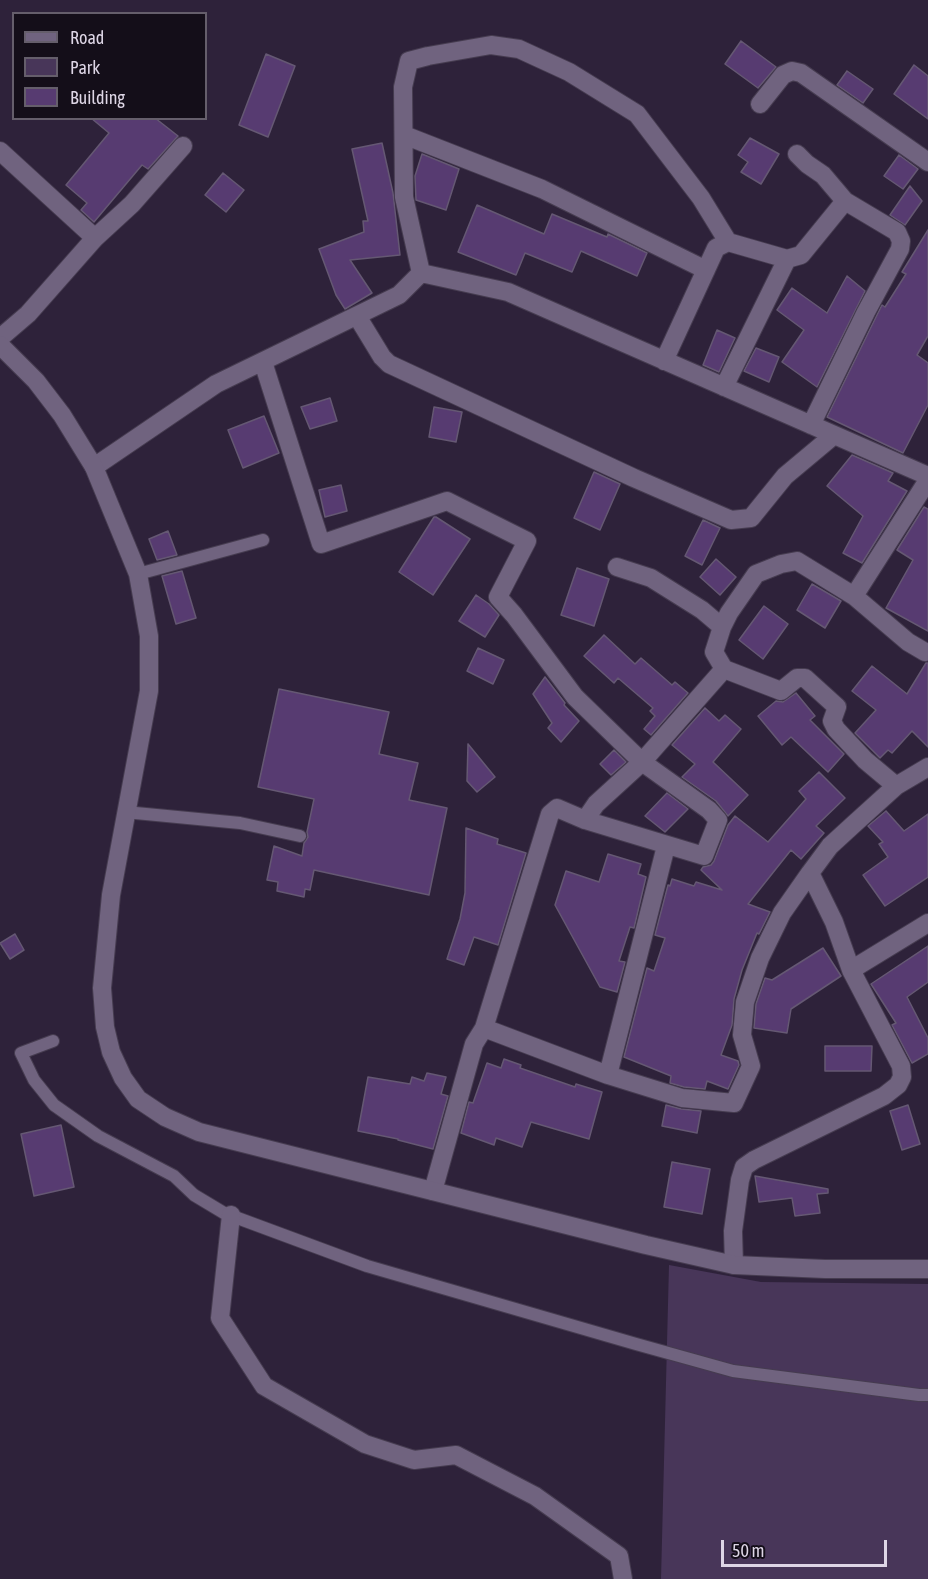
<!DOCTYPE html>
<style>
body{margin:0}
#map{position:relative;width:928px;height:1579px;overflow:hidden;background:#2e223a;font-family:"Asap Condensed",sans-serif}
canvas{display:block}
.legend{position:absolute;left:12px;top:12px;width:195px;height:108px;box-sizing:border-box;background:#140e19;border:2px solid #655e6b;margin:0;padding:8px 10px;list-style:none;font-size:18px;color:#ded6e6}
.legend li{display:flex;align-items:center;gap:12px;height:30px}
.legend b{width:30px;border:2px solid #655e6b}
.scale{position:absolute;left:721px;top:1540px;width:166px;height:27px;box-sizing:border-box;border:3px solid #ded6e6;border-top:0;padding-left:8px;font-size:18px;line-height:21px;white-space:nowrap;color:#ded6e6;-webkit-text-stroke:4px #140e19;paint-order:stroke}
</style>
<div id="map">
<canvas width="928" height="1579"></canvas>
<ul class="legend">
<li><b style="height:8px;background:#70637f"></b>Road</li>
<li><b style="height:16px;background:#483659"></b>Park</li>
<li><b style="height:16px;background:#573b71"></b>Building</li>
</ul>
<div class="scale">50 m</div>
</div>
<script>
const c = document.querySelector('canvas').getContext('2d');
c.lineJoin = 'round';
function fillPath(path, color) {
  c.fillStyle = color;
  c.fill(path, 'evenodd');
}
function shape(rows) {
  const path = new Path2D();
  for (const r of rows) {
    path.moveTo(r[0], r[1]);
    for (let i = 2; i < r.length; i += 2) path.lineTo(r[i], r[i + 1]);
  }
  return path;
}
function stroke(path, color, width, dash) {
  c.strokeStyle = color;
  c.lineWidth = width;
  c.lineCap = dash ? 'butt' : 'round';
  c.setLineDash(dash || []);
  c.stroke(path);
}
fillPath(shape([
 [669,1265,761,1282,928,1284,928,1579,661,1579]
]), '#483659');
const building = shape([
 [741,41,776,67,758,88,725,64,741,41],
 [266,54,295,66,268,137,239,125,266,54],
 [914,65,928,76,928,119,894,94,914,65],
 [847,71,873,89,863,103,837,85,847,71],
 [91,118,155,118,178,136,148,169,142,165,94,222,81,210,87,203,66,185,109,133,91,118],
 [750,138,779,154,761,184,741,172,748,162,738,155,750,138],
 [382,143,393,193,400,255,350,260,372,293,345,309,336,295,319,249,364,232,363,221,368,221,352,149,382,143],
 [422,154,459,169,446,210,416,200,415,176,422,154],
 [899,155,918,169,903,189,884,176,899,155],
 [223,173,244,190,226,212,205,195,223,173],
 [910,186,922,201,905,225,890,215,910,186],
 [477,205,544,234,552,214,607,237,608,234,647,253,637,276,581,251,572,272,525,253,516,275,458,252,477,205],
 [928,230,928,336,917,355,928,363,928,405,903,453,827,417,876,317,882,305,885,307,906,274,902,272,928,230],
 [847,276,865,291,817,387,782,362,804,330,777,310,792,288,827,313,847,276],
 [717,330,735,338,719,372,703,365,717,330],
 [756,348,779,357,769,382,744,371,756,348],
 [330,398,337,421,310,429,301,407,330,398],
 [434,407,462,412,456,442,429,437,434,407],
 [264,416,279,453,243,468,228,430,264,416],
 [852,455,893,473,888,481,907,491,862,563,843,553,863,516,827,486,852,455],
 [594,472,620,484,600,530,574,518,594,472],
 [341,485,347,511,325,517,319,490,341,485],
 [924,507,928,509,928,631,886,608,913,560,897,550,924,507],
 [434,517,436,517,470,539,433,595,399,572,434,517],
 [703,520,720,528,702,565,685,556,703,520],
 [168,531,177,555,157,560,149,539,168,531],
 [716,559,736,577,720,595,700,577,716,559],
 [577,568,609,579,594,626,561,615,577,568],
 [182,571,196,618,176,624,162,576,182,571],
 [812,584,841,601,825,628,797,610,812,584],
 [476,595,489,604,499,615,485,637,459,621,476,595],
 [764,606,788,624,763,659,739,640,764,606],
 [604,635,635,664,641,658,672,685,675,682,688,693,651,735,644,729,655,716,650,711,653,708,618,678,614,683,584,656,604,635],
 [478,648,504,660,493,684,467,671,478,648],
 [926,663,928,663,928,747,912,731,892,753,888,750,880,758,855,733,876,710,852,691,872,666,907,694,926,663],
 [545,677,565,703,564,705,579,721,561,742,548,728,552,723,533,694,545,677],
 [279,689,389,712,379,754,418,763,409,800,447,808,429,895,314,870,310,890,305,889,304,897,277,891,278,882,267,880,274,846,302,856,304,843,308,837,307,832,314,799,258,787,279,689],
 [796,693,815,716,810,720,844,754,828,772,791,737,782,745,758,716,776,701,783,702,796,693],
 [705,708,719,721,725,715,741,729,713,762,748,795,728,816,716,801,682,777,695,764,672,745,705,708],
 [468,744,495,777,477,792,467,781,468,744],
 [614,750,626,762,611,775,600,764,614,750],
 [819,772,845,798,816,826,824,833,801,859,791,850,748,904,770,912,759,934,757,933,742,970,734,999,732,1025,721,1055,738,1061,739,1065,728,1089,707,1081,705,1089,684,1087,670,1083,671,1076,624,1057,647,968,654,971,665,938,655,935,668,885,670,886,672,879,694,886,696,882,722,890,701,870,703,867,711,865,714,861,728,825,735,816,768,842,806,799,799,791,819,772],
 [667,793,688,809,665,832,645,816,667,793],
 [886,811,904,831,928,814,928,877,885,906,863,875,888,857,879,844,883,842,868,826,886,811],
 [466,828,498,839,497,844,526,853,498,945,474,937,464,965,447,959,460,919,465,893,466,828],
 [608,854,641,864,638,874,646,877,634,928,630,927,619,961,625,962,617,992,600,987,555,905,566,871,599,882,608,854],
 [15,934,24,950,10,959,0,943,15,934],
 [928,946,928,982,907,997,928,1038,928,1054,912,1063,892,1025,896,1023,871,984,928,946],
 [823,948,841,976,791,1009,787,1033,754,1028,756,1004,765,978,772,980,823,948],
 [825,1046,872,1046,871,1071,825,1071,825,1046],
 [504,1059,521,1065,520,1068,575,1087,576,1084,602,1092,589,1139,531,1122,522,1147,496,1138,494,1145,461,1133,469,1102,473,1103,487,1063,501,1068,504,1059],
 [427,1073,446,1077,441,1094,448,1096,433,1149,398,1140,398,1139,358,1131,368,1077,410,1084,412,1077,424,1081,427,1073],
 [666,1105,681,1109,701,1111,697,1133,662,1126,666,1105],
 [908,1105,920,1144,902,1150,890,1111,908,1105],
 [61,1125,74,1187,34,1196,21,1134,61,1125],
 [672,1162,710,1169,702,1214,664,1207,672,1162],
 [755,1176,828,1189,828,1193,817,1194,820,1213,795,1216,792,1198,759,1202,755,1176]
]);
fillPath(building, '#573b71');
stroke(building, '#655873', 1.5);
const lane = shape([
 [138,574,263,540],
 [125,812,240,823,300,836],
 [53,1041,21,1053,34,1080,54,1105,98,1136,174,1176,194,1195,224,1213,367,1266,636,1344,733,1371,919,1395,928,1395]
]);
const street = shape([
 [760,104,783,75,792,71,801,73,928,162],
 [404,135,542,189,706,270],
 [0,151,95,238],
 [797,154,807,164,823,175,845,201,897,232,901,241,900,249,866,312,811,425],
 [421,273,508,292,928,476],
 [357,316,382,357,389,364,634,478,731,520,751,518,785,476,834,435],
 [0,338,28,314,95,238,132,204,183,146],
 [664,361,716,248,728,242,787,259,801,255,845,201],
 [263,362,321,544,447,501,527,541,498,597,514,615,575,697,642,762,709,810,718,820,704,856,585,820,557,808,550,814,484,1028,474,1044,433,1191],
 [724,387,787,259],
 [94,467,216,384,399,295,421,273,404,197,403,87,409,61,428,56,491,45,519,49,569,72,637,114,701,198,728,242],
 [617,567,651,578,702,610,722,627],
 [854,596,908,642,925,652],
 [896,786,865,760,836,729,832,721,837,707,805,678,797,678,781,691,724,669,714,652,722,627,729,613,756,574,781,564,797,561,854,596,928,480],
 [585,820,596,804,642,762,724,669],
 [851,970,928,923],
 [484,1028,608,1075,682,1098,734,1103,751,1066,742,1035,745,1002,760,958,782,913,810,873],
 [608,1075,666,846],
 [231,1215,220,1318,264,1386,365,1444,414,1460,456,1455,535,1496,619,1556,623,1579],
 [734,1265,733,1231,740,1180,744,1167,754,1160,884,1096,898,1085,902,1077,901,1066,851,970,834,922,810,873,830,846,854,824,896,786,928,767]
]);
const secondary = shape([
 [0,345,36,381,62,415,94,467,138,574,149,636,149,691,111,895,102,988,105,1027,111,1052,123,1078,138,1099,165,1117,199,1132,646,1245,734,1265,825,1269,928,1269]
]);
stroke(lane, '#463c50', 14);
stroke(street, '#463c50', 20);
stroke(secondary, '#463c50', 20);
stroke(lane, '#70637f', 12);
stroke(street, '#70637f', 18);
stroke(secondary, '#70637f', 18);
</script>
